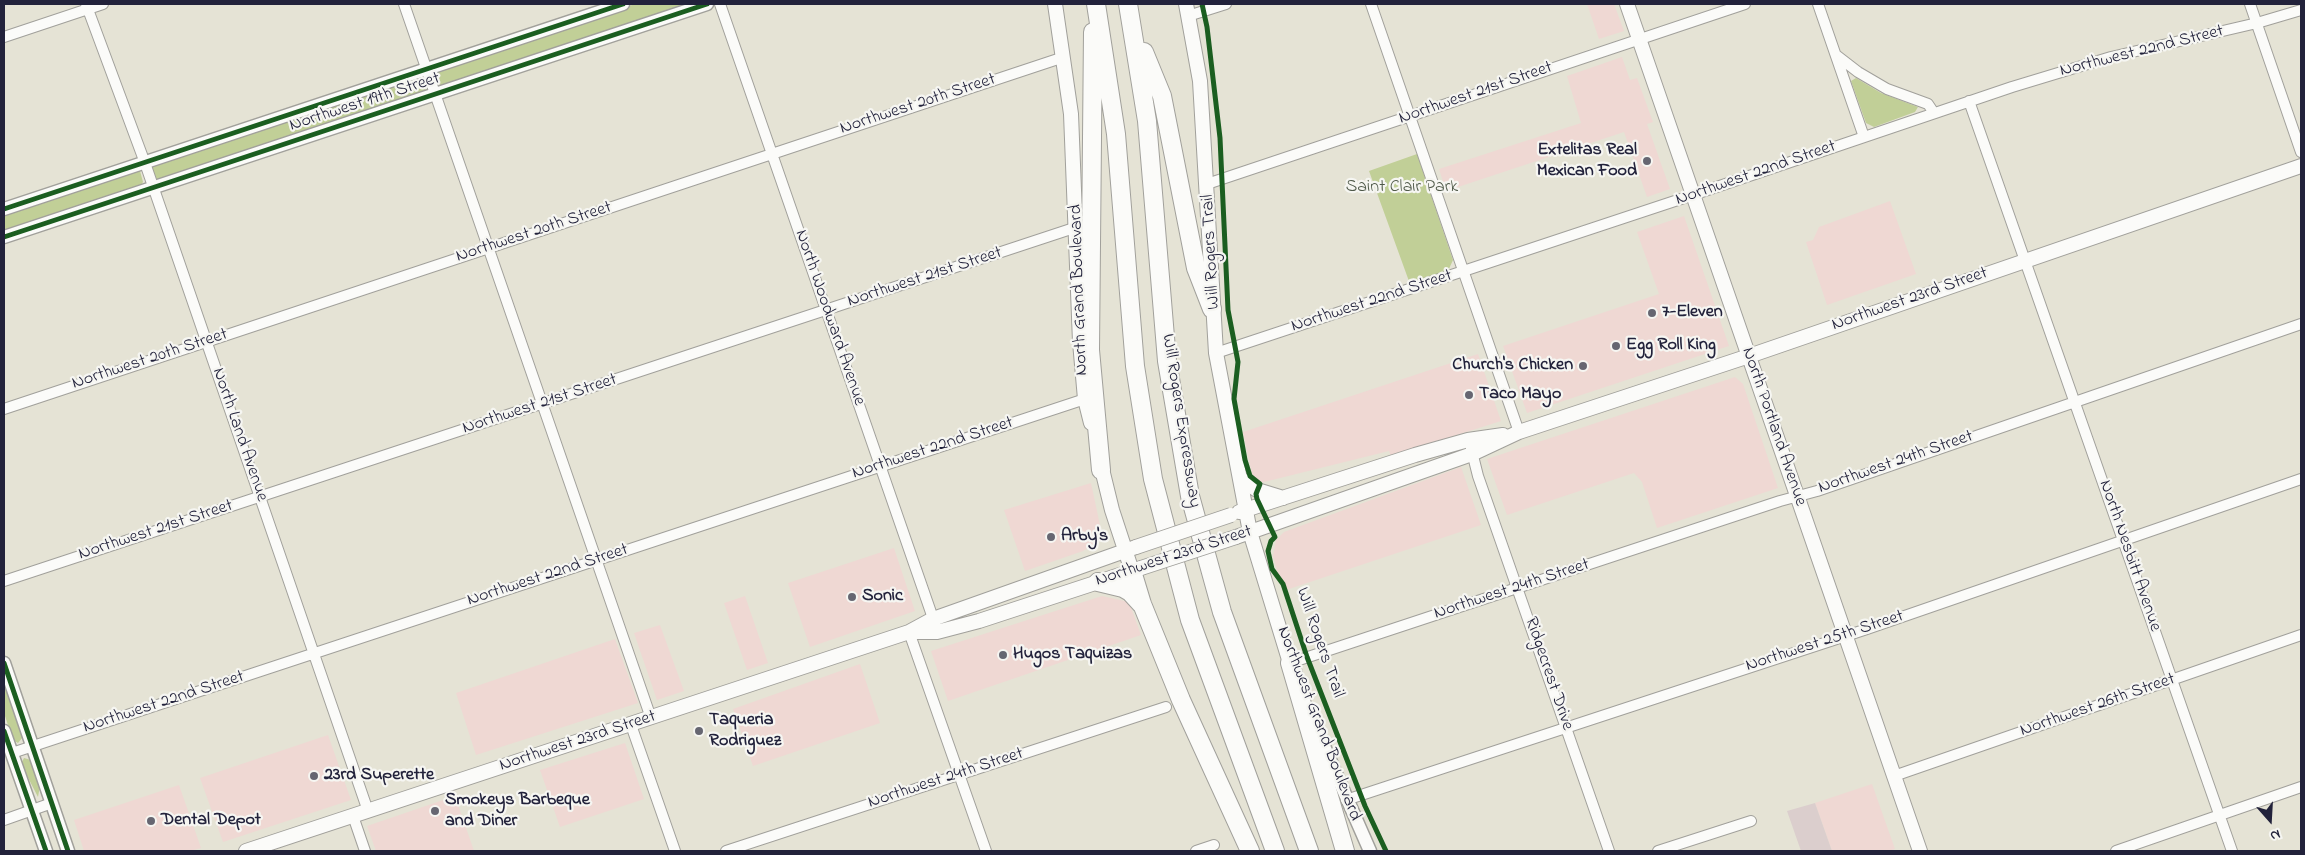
<!DOCTYPE html>
<style>
body{margin:0}
#map{position:relative;width:2305px;height:855px;overflow:hidden;background:#e5e3d5;font-family:"Indie Flower",sans-serif}
canvas{display:block}
.frame{position:absolute;inset:0;border:5px solid #22223b;pointer-events:none}
.north{position:absolute;left:2245px;top:795px;width:50px;height:50px;-webkit-text-stroke:4px #f6f6f2;paint-order:stroke;rotate:161deg;font-size:14px;font-weight:700;line-height:20px;text-align:center;color:#22223b}
.north::after{content:'';display:block;margin:auto;width:18px;height:22px;background:#22223b;clip-path:polygon(50% 0,100% 100%,50% 72%,0 100%)}
</style>
<div id="map">
<canvas width="2305" height="855"></canvas>
<div class="frame"></div>
<div class="north">N</div>
</div>
<script>
const c = document.querySelector('canvas').getContext('2d');
c.lineJoin = 'round';
function fillPath(path, color) {
  c.fillStyle = color;
  c.fill(path, 'evenodd');
}
function shape(rows) {
  const path = new Path2D();
  for (const r of rows) {
    path.moveTo(r[0], r[1]);
    for (let i = 2; i < r.length; i += 2) path.lineTo(r[i], r[i + 1]);
  }
  return path;
}
function stroke(path, color, width, dash) {
  c.strokeStyle = color;
  c.lineWidth = width;
  c.lineCap = dash ? 'butt' : 'round';
  c.setLineDash(dash || []);
  c.stroke(path);
}
function label(font, color, halo, rows, align = 'center') {
  c.font = font + ' "Indie Flower",sans-serif';
  c.lineWidth = 4.5;
  c.setLineDash([]);
  c.textBaseline = 'middle';
  c.strokeStyle = halo;
  c.fillStyle = color;
  for (const [text, x, y, turn = 0] of rows) {
    c.save();
    c.translate(x, y);
    c.rotate((+turn || 0) * Math.PI / 180);
    c.textAlign = isNaN(turn) ? turn : align;
    if (halo) c.strokeText(text, 0, 0);
    c.fillText(text, 0, 0);
    c.restore();
  }
}
fillPath(shape([
 [1587,4,1614,4,1624,31,1599,39],
 [1622,57,1630,80,1637,78,1653,122,1647,124,1670,189,1647,197,1624,132,1446,191,1439,169,1581,123,1567,76],
 [1890,201,1916,274,1827,305,1806,242,1813,240,1819,227],
 [1684,216,1729,346,1527,413,1503,346,1659,294,1637,232],
 [1478,354,1501,421,1391,456,1389,451,1260,483,1252,474,1243,432],
 [1735,377,1743,384,1778,488,1657,528,1642,482,1634,473,1507,515,1487,459],
 [1461,467,1481,525,1283,591,1273,556,1276,540,1284,532],
 [1091,483,1103,539,1083,551,1025,571,1004,510],
 [894,548,915,611,810,647,788,583],
 [745,596,768,663,747,670,724,603],
 [1102,596,1129,602,1141,635,948,701,931,651],
 [660,625,684,691,657,700,634,633],
 [615,639,638,703,476,755,456,693],
 [860,664,880,723,753,766,733,709],
 [328,735,351,800,223,842,200,778],
 [625,743,644,799,560,827,540,770],
 [1872,784,1895,849,1888,851,1832,851,1815,803],
 [179,785,201,848,190,851,84,851,74,820],
 [455,796,474,851,376,851,367,826]
]), '#efd8d3');
fillPath(shape([
 [1815,803,1832,851,1801,851,1787,811]
]), '#dbcecd');
fillPath(shape([
 [635,4,688,4,442,86,438,83,435,70],
 [419,76,424,79,426,88,424,92,159,180,155,178,151,168,154,163],
 [1856,78,1881,93,1918,107,1915,112,1874,127,1866,123,1851,81],
 [1417,154,1453,260,1448,271,1410,284,1369,171],
 [137,170,140,171,143,182,141,185,4,231,4,214],
 [4,681,23,737,18,743,13,740,4,713],
 [24,758,31,760,40,786,38,797,21,764]
]), '#c1cf97');
const minor = shape([
 [86,4,145,163,368,811],
 [404,4,651,718],
 [720,4,935,624],
 [1371,4,1519,432],
 [1818,4,1864,137],
 [2250,4,2301,152],
 [1188,16,1226,4],
 [4,37,103,4],
 [1836,55,1858,72,1887,89,1928,104,1934,113],
 [1969,101,2232,851],
 [1207,184,1745,4],
 [1216,353,1693,195,2012,87,2111,57,2257,23,2301,10],
 [4,409,1064,57],
 [1471,448,1478,476,1609,851],
 [4,581,1077,227],
 [909,632,986,851],
 [1290,663,1780,501,1817,491,2301,324],
 [631,725,675,851],
 [12,753,1085,399],
 [1894,776,2301,635],
 [1346,800,1867,629,2301,479],
 [353,816,365,851],
 [4,820,52,803],
 [726,851,1166,707],
 [1196,851,1214,845],
 [1658,851,1751,821],
 [2116,851,2301,787]
]);
const tertiary = shape([
 [4,209,623,4],
 [4,237,707,4],
 [4,663,68,851],
 [1316,728,1370,851],
 [4,731,46,851]
]);
const secondary = shape([
 [1055,4,1071,114,1080,342,1085,399,1091,423],
 [1186,4,1200,81,1216,353,1250,532,1290,663],
 [1627,4,1920,851],
 [1100,461,1112,510,1132,571],
 [1241,479,1257,490,1283,498],
 [1239,512,1415,455,1468,440,1503,435],
 [1236,537,1472,454,1519,432,1749,356,2301,166],
 [912,632,937,632,979,621,1141,568],
 [246,851,909,632,933,619,1136,547]
]);
const motorway = shape([
 [1096,4,1116,134,1135,366,1153,479,1190,620,1275,851],
 [1128,4,1147,121,1167,361,1190,496,1222,612,1309,851],
 [1093,32,1090,350,1101,470],
 [1144,52,1162,96,1196,268,1212,309],
 [1132,571,1142,604,1181,700,1250,851],
 [1098,582,1123,588,1130,592,1141,604],
 [1290,663,1345,851]
]);
stroke(minor, '#a1a09b', 12);
stroke(tertiary, '#a1a09b', 15);
stroke(secondary, '#a1a09b', 16);
stroke(motorway, '#a1a09b', 20);
stroke(minor, '#fbfbf9', 10);
stroke(tertiary, '#fbfbf9', 12);
stroke(secondary, '#fbfbf9', 14);
stroke(motorway, '#fbfbf9', 18);
const secondaryBridge = shape([
 [1136,547,1231,515],
 [1141,568,1236,537]
]);
stroke(secondaryBridge, '#a1a09b', 16, []);
stroke(secondaryBridge, '#fbfbf9', 14);
stroke(shape([
 [1202,4,1207,27,1220,138,1228,310,1238,362,1234,399,1245,460,1250,476,1260,484,1256,494,1257,499,1275,537,1271,541,1268,551,1272,569,1283,584,1307,657,1365,806,1386,851],
 [4,209,623,4],
 [4,237,707,4],
 [4,663,68,851],
 [4,731,46,851]
]), '#1b5e20', 5);
for (const [x, y, r, color] of [
 [1647,161,5,"#666671"],
 [1652,313,5,"#666671"],
 [1616,346,5,"#666671"],
 [1583,366,5,"#666671"],
 [1469,395,5,"#666671"],
 [1051,537,5,"#666671"],
 [852,597,5,"#666671"],
 [1003,655,5,"#666671"],
 [699,731,5,"#666671"],
 [314,776,5,"#666671"],
 [435,811,5,"#666671"],
 [151,821,5,"#666671"]
]) {
  const dot = new Path2D();
  dot.arc(x, y, r, 0, 2 * Math.PI);
  c.fillStyle = color;
  c.fill(dot);
  stroke(dot, '#f6f6f2', 2);
}
label('18px', '#22223b', '#f6f6f2', [
 ["Northwest 22nd Street",2142,52,-14],
 ["Northwest 21st Street",1476,94,-19],
 ["Northwest 19th Street",365,103,-18],
 ["Northwest 20th Street",918,105,-18],
 ["Northwest 22nd Street",1756,174,-19],
 ["Northwest 20th Street",534,233,-18],
 ["Will Rogers Trail",1212,252,-93],
 ["Northwest 21st Street",925,278,-18],
 ["North Grand Boulevard",1080,290,-92],
 ["Northwest 23rd Street",1910,300,-19],
 ["Northwest 22nd Street",1372,302,-18],
 ["North Woodward Avenue",829,318,71],
 ["Northwest 20th Street",150,360,-18],
 ["Northwest 21st Street",540,405,-18],
 ["Will Rogers Expressway",1180,421,81],
 ["North Portland Avenue",1773,427,71],
 ["North Land Avenue",239,435,71],
 ["Northwest 22nd Street",933,449,-18],
 ["Northwest 24th Street",1896,463,-19],
 ["Northwest 21st Street",156,531,-18],
 ["North Nesbitt Avenue",2129,556,71],
 ["Northwest 23rd Street",1174,557,-18],
 ["Northwest 22nd Street",548,576,-18],
 ["Northwest 24th Street",1512,590,-18],
 ["Northwest 25th Street",1825,642,-18],
 ["Will Rogers Trail",1319,643,71],
 ["Ridgecrest Drive",1548,674,71],
 ["Northwest 22nd Street",164,703,-18],
 ["Northwest 26th Street",2098,706,-19],
 ["Northwest Grand Boulevard",1318,724,69],
 ["Northwest 23rd Street",578,742,-18],
 ["Northwest 24th Street",946,779,-18]
]);
label('bold 18px', '#22223b', '#f6f6f2', [
 ["Extelitas Real",1637,151,"right"],
 ["Mexican Food",1637,172,"right"],
 ["7-Eleven",1662,313],
 ["Egg Roll King",1626,346],
 ["Church's Chicken",1573,366,"right"],
 ["Taco Mayo",1479,395],
 ["Arby's",1061,537],
 ["Sonic",862,597],
 ["Hugos Taquizas",1013,655],
 ["Taqueria",709,721],
 ["Rodriguez",709,742],
 ["23rd Superette",324,776],
 ["Smokeys Barbeque",445,801],
 ["and Diner",445,822],
 ["Dental Depot",161,821]
], 'left');
label('18px', '#4f5949', '#f6f6f2', [
 ["Saint Clair Park",1402,188]
]);
</script>
